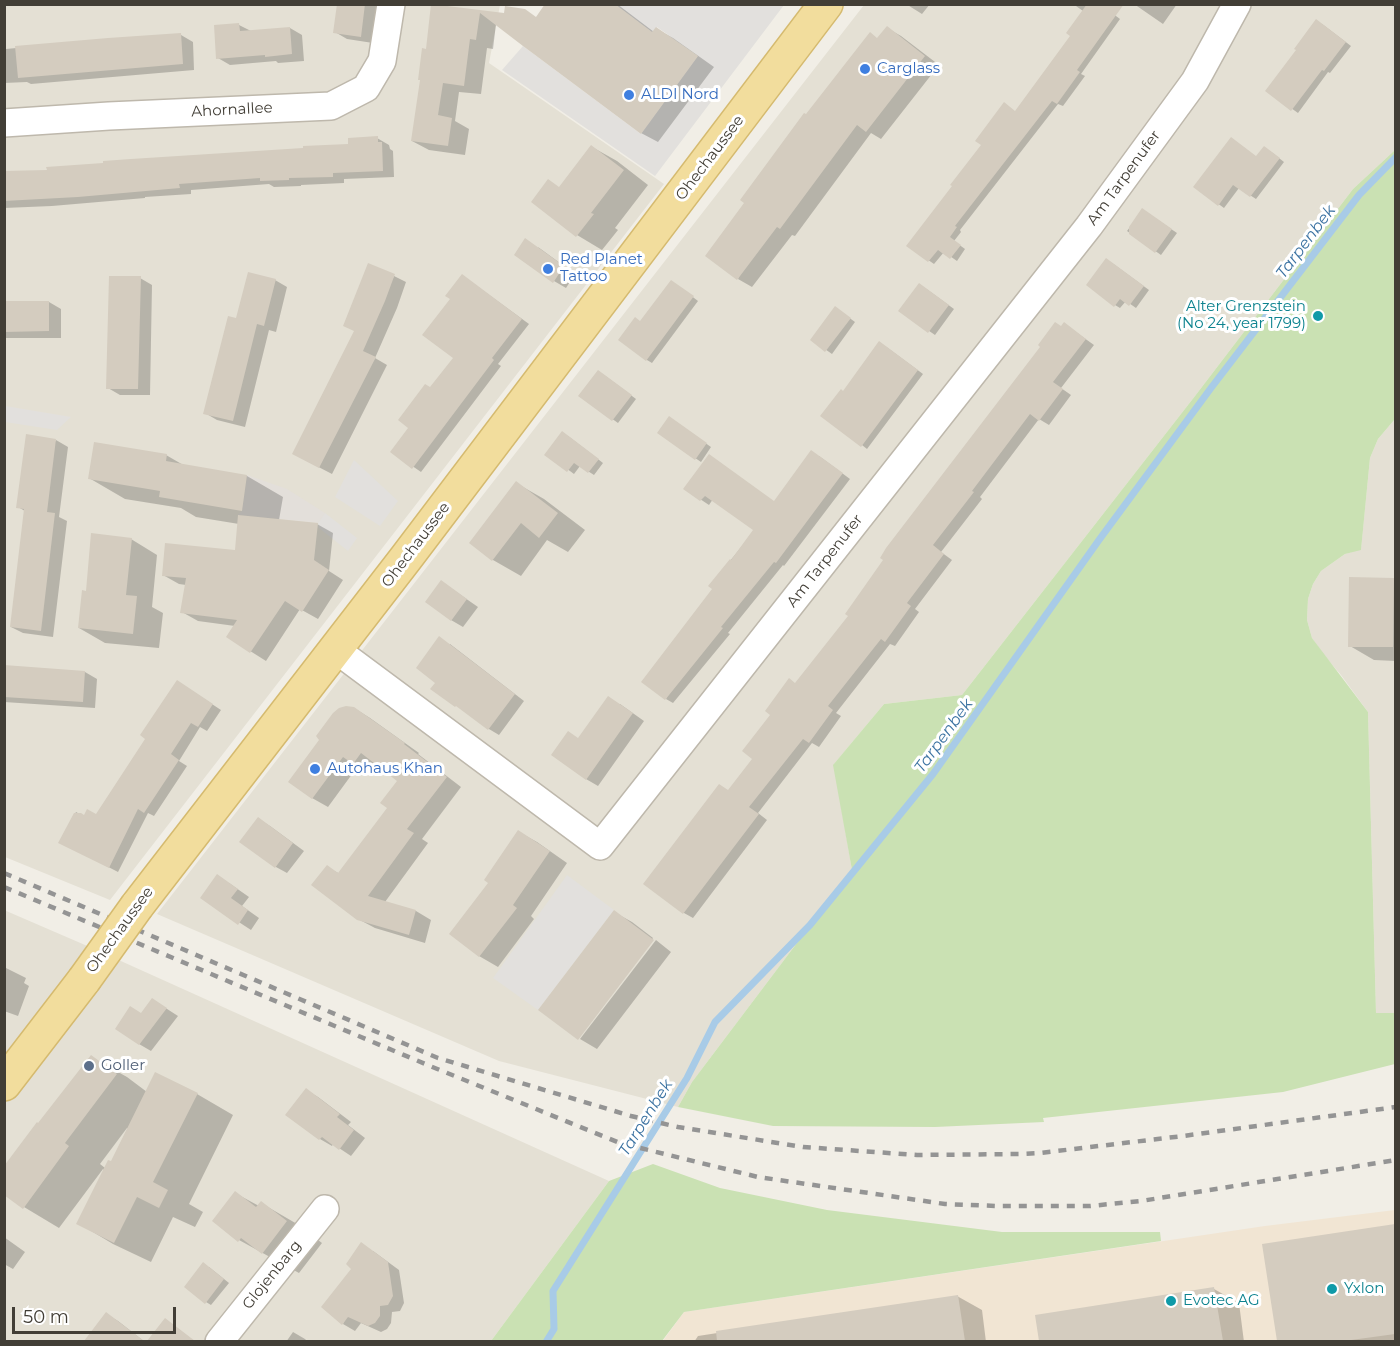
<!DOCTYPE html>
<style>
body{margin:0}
#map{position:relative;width:1400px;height:1346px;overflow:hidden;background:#f1eee6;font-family:Montserrat,sans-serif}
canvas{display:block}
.frame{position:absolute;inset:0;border:6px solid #423e36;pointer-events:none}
.scale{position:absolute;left:12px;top:1307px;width:164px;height:27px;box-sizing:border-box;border:3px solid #423e36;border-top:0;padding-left:8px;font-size:18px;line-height:21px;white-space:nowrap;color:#423e36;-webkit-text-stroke:4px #fff;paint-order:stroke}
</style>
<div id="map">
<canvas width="1400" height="1346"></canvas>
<div class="frame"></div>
<div class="scale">50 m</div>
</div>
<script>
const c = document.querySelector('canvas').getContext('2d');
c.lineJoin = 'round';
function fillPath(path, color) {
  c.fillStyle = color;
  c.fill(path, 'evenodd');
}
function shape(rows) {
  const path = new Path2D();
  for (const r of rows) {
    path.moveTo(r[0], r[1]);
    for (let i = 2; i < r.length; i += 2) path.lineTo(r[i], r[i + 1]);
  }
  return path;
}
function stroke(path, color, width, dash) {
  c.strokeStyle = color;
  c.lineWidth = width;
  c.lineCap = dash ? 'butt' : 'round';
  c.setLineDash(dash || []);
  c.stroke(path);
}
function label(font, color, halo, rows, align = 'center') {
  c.font = font + ' Montserrat,sans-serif';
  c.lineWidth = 6;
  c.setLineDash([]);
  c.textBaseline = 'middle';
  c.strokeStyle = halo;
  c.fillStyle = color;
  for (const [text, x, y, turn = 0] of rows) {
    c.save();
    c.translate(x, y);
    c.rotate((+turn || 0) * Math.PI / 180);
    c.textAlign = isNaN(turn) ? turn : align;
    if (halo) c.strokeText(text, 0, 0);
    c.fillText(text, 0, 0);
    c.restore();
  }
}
fillPath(shape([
 [4,5,500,5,489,63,664,184,110,900,5,857],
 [864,5,1395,5,1395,150,1353,189,1195,396,962,695,884,704,834,764,852,870,692,1082,678,1107,499,1061,157,914],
 [1395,419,1395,1013,1376,1013,1368,712,1341,675,1323,654,1312,638,1307,620,1308,599,1313,584,1321,571,1345,554,1361,549,1370,458,1378,439],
 [4,910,92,948,609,1181,491,1341,5,1341]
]), '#e4e0d4');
fillPath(shape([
 [1395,1210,1395,1341,662,1342,684,1312,1265,1226]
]), '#f1e5d3');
fillPath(shape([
 [247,475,287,489,325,513,318,523,238,515,242,511]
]), '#e3dfda');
fillPath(shape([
 [1395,150,1395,419,1378,439,1370,458,1361,550,1345,554,1321,571,1313,584,1308,599,1307,620,1312,638,1368,712,1376,1013,1395,1013,1395,1064,1283,1092,1043,1118,1044,1122,935,1127,773,1126,678,1107,692,1082,852,870,833,765,884,704,962,695,1195,396,1353,189],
 [653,1164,720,1188,827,1210,1002,1232,1160,1232,1161,1241,684,1312,662,1341,491,1341,609,1181]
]), '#cae1b3');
fillPath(shape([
 [615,5,784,5,655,176,502,70,523,46,641,134,698,56,657,27,652,32],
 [5,406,71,417,57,430,5,422],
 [354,460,398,501,380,526,335,497],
 [325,513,357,538,348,551,319,528,318,523],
 [567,875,614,910,538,1010,493,978]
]), '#e2e0dd');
fillPath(shape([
 [339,4,378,4,373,43,347,39,335,32],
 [558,4,617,4,654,32,657,29,673,38,714,67,658,142,641,133,496,24,493,49,487,48,481,94,459,92,455,121,469,129,465,155,429,150,412,141,427,50,432,5,555,21],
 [906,4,930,4,922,14],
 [1077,4,1100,4,1120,19,1081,74,1085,76,1063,106,1058,104,960,230,961,232,954,241,965,249,957,261,944,252,934,264,908,246,1016,112,1072,36,1083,11,1076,6],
 [1134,4,1177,4,1163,24],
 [1322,24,1351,46,1330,73,1328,72,1298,113,1267,91],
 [239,25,251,31,290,28,302,35,304,61,278,63,276,61,230,65,218,58],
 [887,28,901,36,939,65,881,139,871,133,795,236,792,235,752,287,738,279,807,116,878,39],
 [181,35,193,42,194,70,31,84,27,82,4,83,4,48,6,49,108,39],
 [377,138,389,145,390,149,393,151,394,177,344,179,344,183,301,185,301,186,274,187,269,184,191,190,191,194,145,197,145,198,52,206,4,208,4,173,48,171,350,146],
 [592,147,617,161,648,185,615,228,618,230,602,250,577,235,560,188],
 [1270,151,1284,162,1256,199,1239,188,1224,208,1195,187],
 [1143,210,1177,233,1161,255,1127,231],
 [538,247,575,274,566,288,554,281],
 [1112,263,1149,290,1136,308,1126,301,1120,308,1115,305],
 [394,276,406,282,397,308,375,358,387,365,332,474,305,460],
 [463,276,529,324,498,364,501,366,421,472,392,452,410,427,455,357,452,299],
 [140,278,152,285,150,395,120,395,108,388],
 [275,280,287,287,276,332,269,330,245,427,217,420,205,413,237,320],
 [677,285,698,301,652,363,647,360,641,322],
 [925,288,954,309,935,335,900,311],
 [49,302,61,309,61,338,4,338,4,303],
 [840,311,855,322,832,354,812,340],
 [1062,327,1073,330,1094,345,1061,388,1071,395,1049,425,1039,419,980,497,982,499,941,552,952,560,915,609,919,612,895,646,890,644,836,713,841,716,819,747,812,743,758,813,767,820,693,918,684,913,646,884,729,791,754,759,796,684,850,615],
 [885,346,923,374,867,449,862,445,843,392],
 [604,375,636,399,618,423,580,396],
 [675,422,711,447,701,462,659,433],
 [568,436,603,463,594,475,580,466,574,474,547,454],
 [56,440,68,447,59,517,67,521,53,637,23,633,11,627,25,511,18,507],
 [166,455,185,466,247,476,283,497,279,520,317,524,333,533,329,571,343,580,318,619,300,609,266,661,228,637,235,626,198,621,182,612,186,585,179,584,163,575,236,551,239,524,196,517,181,508,125,499,89,478],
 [819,456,850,479,784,566,783,565,728,633,730,634,673,703,666,699,714,589,730,561,755,530,713,499,709,505,685,489,775,502],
 [516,483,544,499,585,530,568,552,547,540,521,576,493,560,471,543],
 [131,539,157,555,152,607,163,613,159,648,105,643,79,628,88,592],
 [1393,579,1396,581,1396,661,1374,660,1350,646],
 [442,582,478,607,463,627,451,620],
 [450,644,524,701,499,735,489,729,437,683],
 [4,667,85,672,97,679,95,708,4,702],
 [186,687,221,710,207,731,200,727,179,761,187,766,154,816,148,813,118,872,60,842,76,812,85,817,97,815],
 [620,704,644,721,598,786,586,779,579,739],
 [354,708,370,718,419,753,418,754,461,787,422,839,428,843,385,902,416,911,431,920,425,943,375,928,358,919,327,867,340,874,389,808,399,780,376,762,369,772,358,766,328,807,312,798],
 [258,819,270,826,304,851,287,873,276,867],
 [519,832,537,842,567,863,531,916,534,919,498,967,479,956,490,883],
 [229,883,249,897,242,906,259,918,251,930,202,898],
 [614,912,632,922,653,938,578,1038],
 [656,940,671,952,597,1049,580,1039],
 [4,967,26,978,24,983,29,986,18,1016,4,1011],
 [164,1007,178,1016,151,1051,139,1044],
 [91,1057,127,1077,147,1092,197,1094,233,1115,189,1204,203,1212,195,1227,173,1217,151,1262,113,1244,78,1223,104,1170,103,1169,59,1228,24,1207,39,1125],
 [127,1128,129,1128,111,1163,105,1168,100,1164],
 [306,1090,318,1097,351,1122,348,1125,365,1138,351,1156,333,1144,332,1146,320,1139],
 [235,1193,259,1206,261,1203,297,1224,322,1243,299,1273,239,1240],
 [1396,1225,1396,1342,1278,1342,1264,1245],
 [4,1237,25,1252,13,1269,4,1264],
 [373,1251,399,1270,404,1303,400,1311,392,1312,391,1323,387,1329,381,1332,361,1323,355,1331,343,1324],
 [209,1267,229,1283,211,1305,206,1302],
 [1214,1289,1239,1303,1244,1342,1041,1342,1037,1316],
 [957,1296,982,1310,986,1342,694,1342,698,1336],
 [106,1314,118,1321,145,1342,85,1342],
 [293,1332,305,1339,308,1342,286,1342]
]), '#0003');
stroke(shape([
 [546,1342,554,1329,553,1291,687,1078,715,1022,810,925,933,774,1099,540,1211,388,1359,195,1396,157]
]), '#a8cbe7', 7);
fillPath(shape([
 [337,4,365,4,361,37,333,33],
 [431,4,504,13,505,6,525,9,536,17,545,4,615,4,652,32,656,27,698,56,641,134,523,46,480,13,476,40,470,39,464,86,443,83,438,115,452,118,448,146,411,141,420,80,418,80,422,48,426,49],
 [1087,4,1124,4,1077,70,1080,72,1057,104,1052,101,955,226,957,227,950,237,961,245,950,259,938,250,928,262,906,246,952,186,950,185,981,145,975,141,1004,102,1015,111,1070,36,1066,33],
 [1316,19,1346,42,1324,71,1322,70,1291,111,1265,91,1296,50,1294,49],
 [239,23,240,31,290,27,292,54,265,57,265,55,216,59,214,25],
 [887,26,925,56,866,132,857,125,780,229,777,227,737,280,705,256,744,203,740,200,804,113,806,114,870,32,877,38],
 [181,33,183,64,18,78,15,46,108,38],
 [378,136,378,142,382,142,383,171,333,173,333,177,289,178,289,180,260,181,260,178,179,184,180,188,78,197,4,201,4,171,47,170,46,167,103,163,103,161,131,159,303,148,303,146,348,144,348,138],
 [1231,137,1256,156,1264,146,1280,158,1250,197,1233,185,1218,206,1193,187],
 [591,145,624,170,591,213,594,214,576,237,531,202,548,179,559,187],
 [1142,208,1172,229,1155,253,1129,234,1129,227],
 [525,238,564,266,553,283,514,255],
 [1106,258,1144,286,1129,306,1120,299,1114,307,1086,285],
 [368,263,395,274,385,301,363,351,376,357,319,468,292,454,354,331,343,326],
 [248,272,276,279,264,326,257,324,233,421,203,414,228,316,236,318],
 [462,274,522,319,492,358,494,360,412,469,390,452,408,428,398,420,425,384,430,387,453,358,422,335,450,299,445,296],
 [109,276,141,276,138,389,106,389],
 [671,280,694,296,646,361,618,340,635,317,640,321],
 [919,283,949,305,928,333,898,311],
 [4,301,49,301,49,331,4,332],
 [835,306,851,318,825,352,810,340],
 [1055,322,1061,326,1064,322,1086,339,1053,382,1063,389,1039,421,1030,414,972,491,974,492,933,545,944,554,907,603,911,606,885,642,881,639,828,706,833,710,809,743,803,739,749,807,759,814,683,914,643,884,719,784,728,790,752,759,742,751,770,715,765,711,789,678,795,683,848,616,845,614,883,560,880,558,886,548,1040,347,1038,345],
 [879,341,918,370,861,447,820,416,841,389,843,391],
 [598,370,632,395,612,421,578,396],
 [669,416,707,443,695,460,657,433],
 [562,431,599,459,588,473,574,463,567,472,544,455],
 [26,434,56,439,47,512,55,513,41,631,10,627,24,509,16,508],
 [94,442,167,454,166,461,247,475,242,511,159,497,160,491,88,479],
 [811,450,843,473,776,563,774,562,721,627,723,628,665,700,641,682,712,589,708,586,730,559,731,560,753,530,705,496,700,501,683,489,709,454,774,501],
 [516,481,558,513,539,538,521,523,492,561,469,543],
 [238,515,318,523,314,560,329,570,302,612,285,601,250,653,226,637,237,620,180,613,186,578,162,576,165,543,235,550],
 [91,533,132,538,126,595,137,596,133,634,78,628,82,590,86,591],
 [1349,577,1394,578,1393,647,1348,647],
 [441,580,467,599,451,621,425,602],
 [439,636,515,694,488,730,456,706,455,707,430,689,435,683,416,668],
 [4,665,85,671,83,702,4,697],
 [177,680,213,704,198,727,191,723,171,754,179,760,144,813,138,809,109,868,58,843,74,813,81,813,84,815,87,809,96,814,145,739,140,735],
 [608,696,633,713,586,780,551,755,568,731,578,738],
 [346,706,354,707,405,743,404,744,447,777,407,829,414,833,368,896,416,910,409,935,357,920,311,885,327,865,338,873,387,808,380,803,397,781,361,753,353,764,343,757,312,799,288,782,319,740,316,736,333,713,339,708],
 [258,817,293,843,275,868,239,842],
 [518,830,550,851,513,905,517,908,479,957,449,934,488,883,484,880],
 [217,874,238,889,231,898,248,910,238,925,200,898],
 [614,910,654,940,578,1040,538,1010],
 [152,998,167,1008,139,1045,115,1029,130,1006,141,1013],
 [91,1055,117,1074,65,1143,69,1146,23,1209,4,1195,4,1166,37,1122,38,1123],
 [155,1072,198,1093,153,1182,168,1190,159,1208,137,1197,114,1243,76,1224,108,1160,111,1161],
 [306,1088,340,1114,337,1117,354,1130,339,1150,322,1137,319,1140,285,1115],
 [235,1191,256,1207,261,1201,287,1221,262,1254,241,1238,238,1242,212,1221],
 [1395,1224,1395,1334,1344,1341,1277,1341,1262,1244],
 [361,1242,388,1262,393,1296,388,1305,380,1306,380,1316,375,1323,368,1326,348,1317,342,1325,321,1307,351,1269,346,1264],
 [203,1262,224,1279,205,1304,184,1287],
 [1214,1287,1223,1341,1039,1341,1035,1315],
 [958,1295,965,1341,717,1341,716,1331],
 [106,1312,144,1341,84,1341],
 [165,1318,195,1341,147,1341]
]), '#d4ccbf');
const minor = shape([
 [4,123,109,116,331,106,366,88,382,61,391,4],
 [335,649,600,846,1089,226,1195,81,1237,4],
 [219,1342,325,1209]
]);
const major = shape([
 [137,906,406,558,826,4],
 [4,1084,84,980]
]);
stroke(minor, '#beb8ac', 30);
stroke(major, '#d5ba6f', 36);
stroke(minor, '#fff', 27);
stroke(major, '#f2dd9d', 33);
stroke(shape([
 [4,873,438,1058,631,1116,678,1127,803,1147,917,1155,1019,1154,1040,1153,1183,1136,1396,1107],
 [4,887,430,1066,620,1143,758,1177,945,1204,997,1206,1090,1206,1141,1201,1396,1160]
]), '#949494', 4.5, [8, 8]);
const majorBridge = shape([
 [84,980,137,906]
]);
stroke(majorBridge, '#d5ba6f', 36, []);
stroke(majorBridge, '#f2dd9d', 33);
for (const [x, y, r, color] of [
 [865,69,6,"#3f7fe0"],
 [629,95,6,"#3f7fe0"],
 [548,269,6,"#3f7fe0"],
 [1318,316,6,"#0f9aa8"],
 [315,769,6,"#3f7fe0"],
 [89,1066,6,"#5c6f8a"],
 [1332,1289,6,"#0f9aa8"],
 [1171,1301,6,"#0f9aa8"]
]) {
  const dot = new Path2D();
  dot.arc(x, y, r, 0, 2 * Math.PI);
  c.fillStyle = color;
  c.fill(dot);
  stroke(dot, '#fff', 2);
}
label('15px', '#366cbe', '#fff', [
 ["Carglass",877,69],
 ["ALDI Nord",641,95],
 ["Red Planet",560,260],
 ["Tattoo",560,277],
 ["Autohaus Khan",327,769]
], 'left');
label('15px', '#423e36', '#fff', [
 ["Ahornallee",232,110,-3],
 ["Ohechaussee",710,158,-53],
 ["Am Tarpenufer",1124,178,-54],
 ["Ohechaussee",416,545,-53],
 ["Am Tarpenufer",825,561,-52],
 ["Ohechaussee",120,930,-54],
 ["Glojenbarg",272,1275,-51]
]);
label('15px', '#0d838f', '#fff', [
 ["Alter Grenzstein",1306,307,"right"],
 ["(No 24, year 1799)",1306,324,"right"],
 ["Yxlon",1344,1289],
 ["Evotec AG",1183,1301]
], 'left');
label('15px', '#4e5e75', '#fff', [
 ["Goller",101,1066]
], 'left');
label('italic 16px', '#3c73a2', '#fff', [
 ["Tarpenbek",1306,242,-53],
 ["Tarpenbek",944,736,-54],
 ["Tarpenbek",646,1118,-58]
]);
</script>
